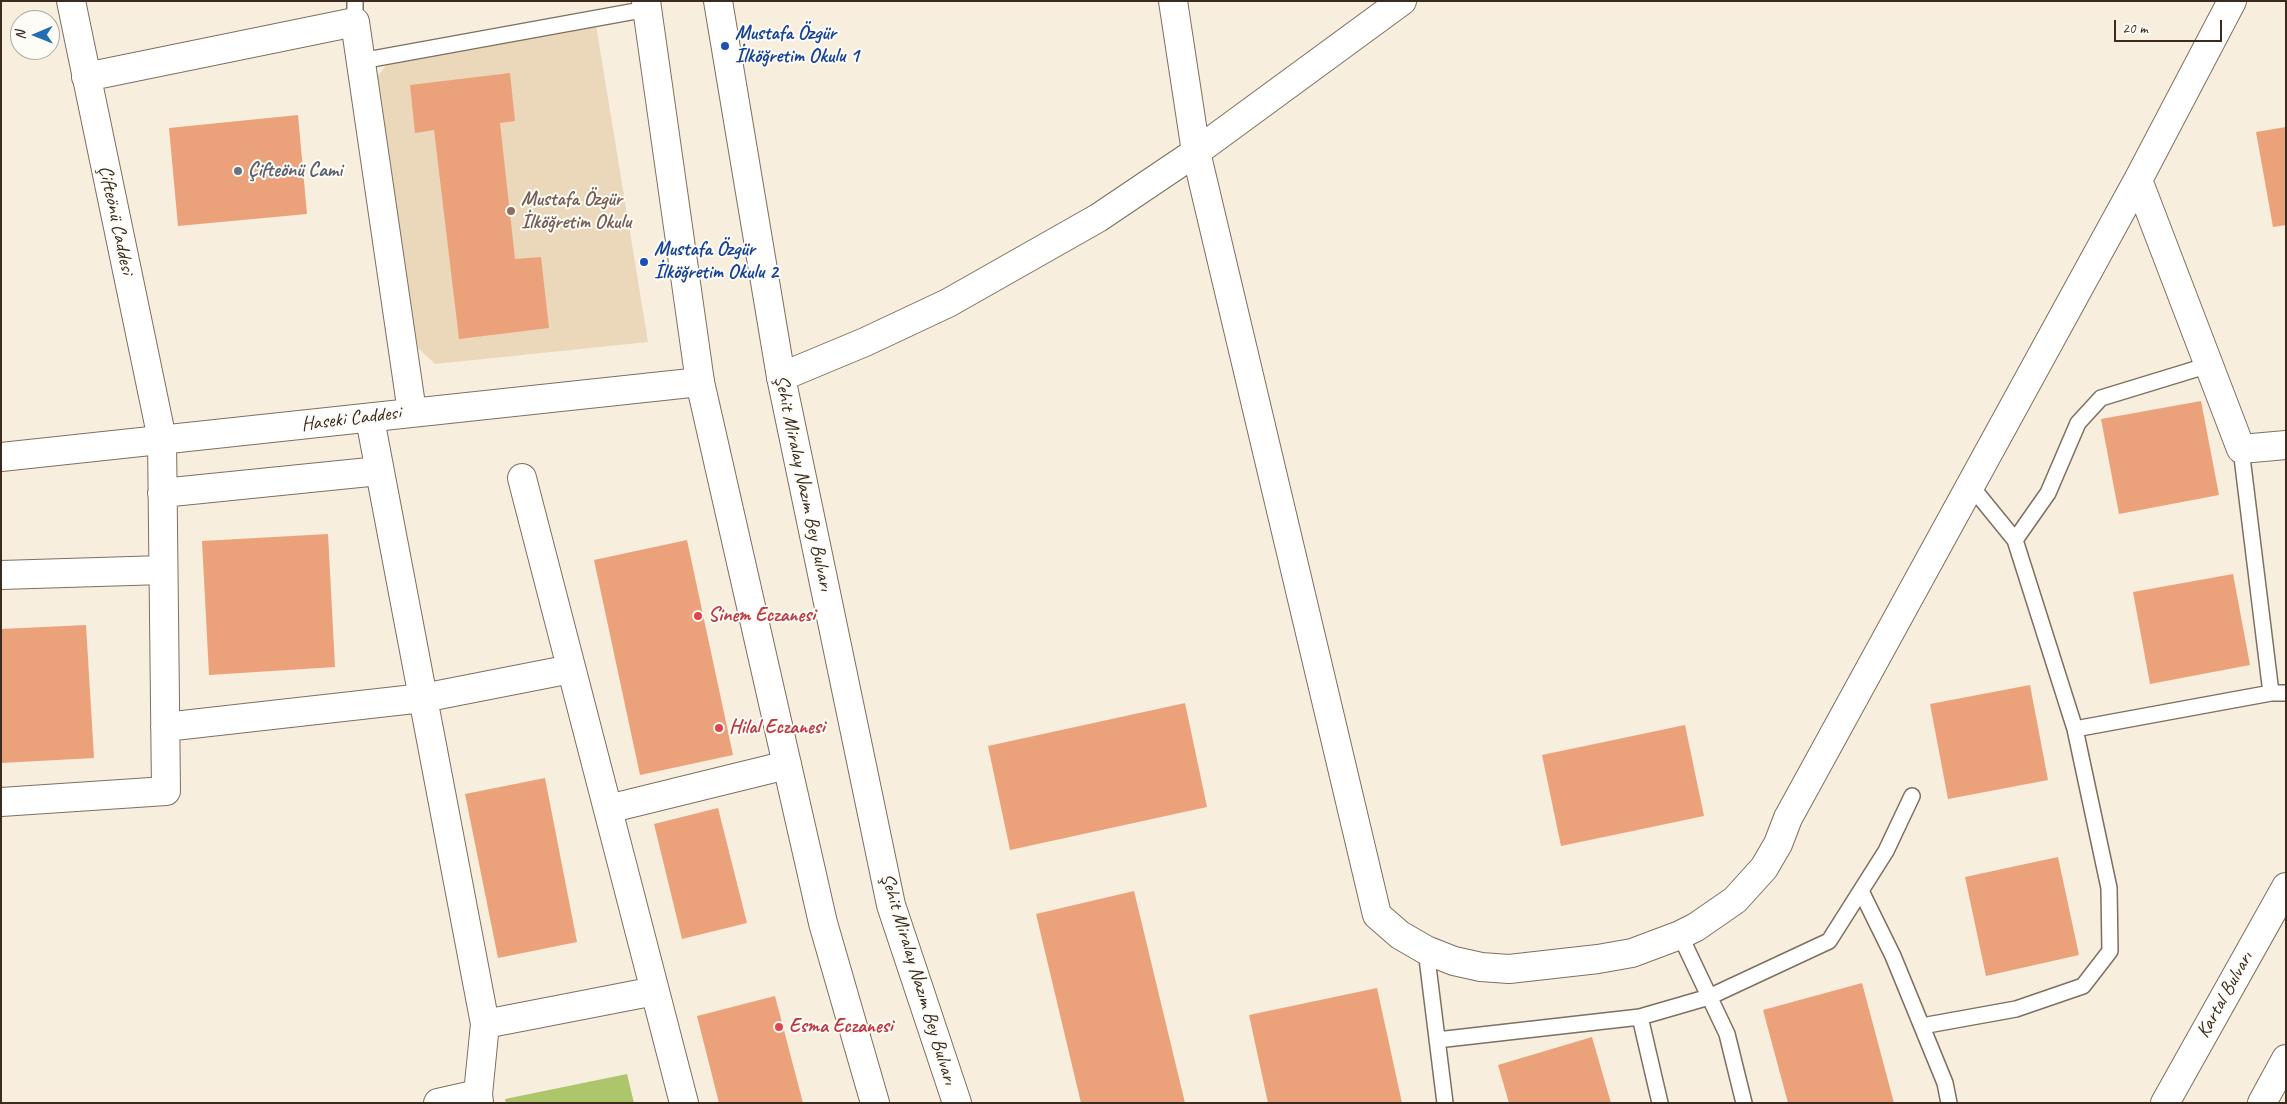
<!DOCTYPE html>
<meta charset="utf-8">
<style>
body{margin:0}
#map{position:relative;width:2287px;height:1104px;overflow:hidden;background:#f8eedd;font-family:Caveat,sans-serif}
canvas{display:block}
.frame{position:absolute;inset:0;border:2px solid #3b2a1e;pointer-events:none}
.north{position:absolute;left:10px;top:10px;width:50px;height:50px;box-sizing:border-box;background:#fdfcf7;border:1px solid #afa8a0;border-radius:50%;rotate:269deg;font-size:14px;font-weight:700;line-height:20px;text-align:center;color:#3b2a1e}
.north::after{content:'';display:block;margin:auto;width:18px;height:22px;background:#1f6fb2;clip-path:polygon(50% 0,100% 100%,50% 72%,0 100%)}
.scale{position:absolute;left:2114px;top:20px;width:108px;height:22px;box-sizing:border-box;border:2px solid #3b2a1e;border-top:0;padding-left:6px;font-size:15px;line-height:18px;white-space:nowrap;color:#3b2a1e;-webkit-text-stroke:4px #fdfcf7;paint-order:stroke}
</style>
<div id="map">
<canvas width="2287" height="1104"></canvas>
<div class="frame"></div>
<div class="north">N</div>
<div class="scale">20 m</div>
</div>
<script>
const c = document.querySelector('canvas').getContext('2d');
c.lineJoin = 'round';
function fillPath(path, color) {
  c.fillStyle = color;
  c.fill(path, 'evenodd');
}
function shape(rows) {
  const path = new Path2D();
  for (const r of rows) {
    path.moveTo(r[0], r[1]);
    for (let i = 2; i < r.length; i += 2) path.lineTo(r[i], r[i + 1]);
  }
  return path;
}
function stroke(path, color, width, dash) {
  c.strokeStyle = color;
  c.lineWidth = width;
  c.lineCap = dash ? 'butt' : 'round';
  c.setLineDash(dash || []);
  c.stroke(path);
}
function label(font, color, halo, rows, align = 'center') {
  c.font = font + ' Caveat,sans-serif';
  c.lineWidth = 4;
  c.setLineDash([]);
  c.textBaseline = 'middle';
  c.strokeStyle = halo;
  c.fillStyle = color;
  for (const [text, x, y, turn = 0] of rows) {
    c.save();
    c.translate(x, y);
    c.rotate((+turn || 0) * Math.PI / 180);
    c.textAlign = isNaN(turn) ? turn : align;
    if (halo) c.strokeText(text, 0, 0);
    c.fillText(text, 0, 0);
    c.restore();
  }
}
fillPath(shape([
 [596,25,648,342,435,364,418,348,374,81,391,59]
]), '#ebd8ba');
fillPath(shape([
 [627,1074,634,1103,506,1103,505,1099]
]), '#aec66b');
fillPath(shape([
 [510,73,515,121,500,123,515,259,541,257,549,328,459,339,434,130,415,133,410,85],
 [298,115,307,214,178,226,169,128],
 [2286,127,2286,225,2273,227,2256,132],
 [2201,401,2219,495,2119,514,2101,419],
 [328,534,335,667,209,675,202,541],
 [687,540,733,755,640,775,594,560],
 [2233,574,2250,665,2150,684,2133,592],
 [86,625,94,758,1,763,1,629],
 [2030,685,2048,780,1948,799,1930,704],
 [1185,703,1207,807,1010,850,988,746],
 [1685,725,1704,816,1561,846,1542,755],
 [545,778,577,942,498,958,465,794],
 [718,808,747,923,682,939,654,824],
 [2058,857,2079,955,1986,976,1965,877],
 [1134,891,1185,1103,1081,1103,1036,914],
 [1862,983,1894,1103,1788,1103,1763,1010],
 [1377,988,1402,1103,1268,1103,1249,1015],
 [775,996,803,1103,719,1103,697,1016],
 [1592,1037,1611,1103,1509,1103,1498,1065]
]), '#eba27a');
const service = shape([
 [355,1,355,22],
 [361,61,647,9],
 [2241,449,2271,693],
 [2015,540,2048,493,2078,423,2101,398,2209,365],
 [2075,729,2271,693,2286,693],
 [1861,891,1893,956,1945,1083,1949,1103],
 [1680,935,1727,1034,1744,1103],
 [1426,950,1445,1103],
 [1640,1017,1660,1103],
 [1922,1026,2016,1009,2083,986,2110,951,2109,888,2075,729,2015,540,1971,486],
 [1437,1040,1640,1017,1709,997,1829,941,1886,851,1912,796]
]);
const minor = shape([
 [1173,1,1196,152,1377,915,1400,935,1426,950,1454,961,1481,967,1509,969,1598,959,1632,953,1680,935,1696,927,1735,900,1764,868,1778,844,1788,818,2138,180,2232,1],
 [86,77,355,22,412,412],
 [2138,180,2241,449,2286,445],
 [781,377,865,342,948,303,1098,218,1196,152,1402,1],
 [370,419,485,1024,478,1094,479,1103],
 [522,478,684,1103],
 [162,493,379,471],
 [1,575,163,570],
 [165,727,423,698,571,669],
 [1,802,166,791,162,439,71,1],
 [608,809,787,765],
 [485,1024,655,991],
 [438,1103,478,1094]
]);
const tertiary = shape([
 [1,457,700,382]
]);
const primary = shape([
 [646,1,700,382,823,923,875,1103],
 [718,1,781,377,891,905,957,1103],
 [2165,1103,2286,887],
 [2262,1103,2286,1059]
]);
stroke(service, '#7d6f61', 18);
stroke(minor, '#7d6f61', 30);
stroke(tertiary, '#7d6f61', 30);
stroke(primary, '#7d6f61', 30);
stroke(service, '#fff', 15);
stroke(minor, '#fff', 28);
stroke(tertiary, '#fff', 28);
stroke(primary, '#fff', 28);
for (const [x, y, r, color] of [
 [725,46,5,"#1a4fb4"],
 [238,171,5,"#6b7280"],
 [511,211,5,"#8d6e63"],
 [644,262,5,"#1a4fb4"],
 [698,616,5,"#e0444e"],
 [719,728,5,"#e0444e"],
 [779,1027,5,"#e0444e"]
]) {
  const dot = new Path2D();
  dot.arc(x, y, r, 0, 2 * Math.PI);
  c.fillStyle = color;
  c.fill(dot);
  stroke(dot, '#fdfcf7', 2);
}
label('bold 20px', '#164399', '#fdfcf7', [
 ["Mustafa Özgür",735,34],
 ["İlköğretim Okulu 1",735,57],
 ["Mustafa Özgür",654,250],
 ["İlköğretim Okulu 2",654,273]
], 'left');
label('bold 20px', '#5b616d', '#fdfcf7', [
 ["Çifteönü Cami",248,171]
], 'left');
label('bold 20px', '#785e54', '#fdfcf7', [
 ["Mustafa Özgür",521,200],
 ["İlköğretim Okulu",521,223]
], 'left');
label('20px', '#3b2a1e', '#fdfcf7', [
 ["Çifteönü Caddesi",116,220,78],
 ["Haseki Caddesi",351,419,-7],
 ["Şehit Miralay Nazım Bey Bulvarı",803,483,78],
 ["Şehit Miralay Nazım Bey Bulvarı",918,979,73],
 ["Kartal Bulvarı",2225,995,-61]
]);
label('bold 20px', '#be3a42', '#fdfcf7', [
 ["Sinem Eczanesi",708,616],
 ["Hilal Eczanesi",729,728],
 ["Esma Eczanesi",789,1027]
], 'left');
</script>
